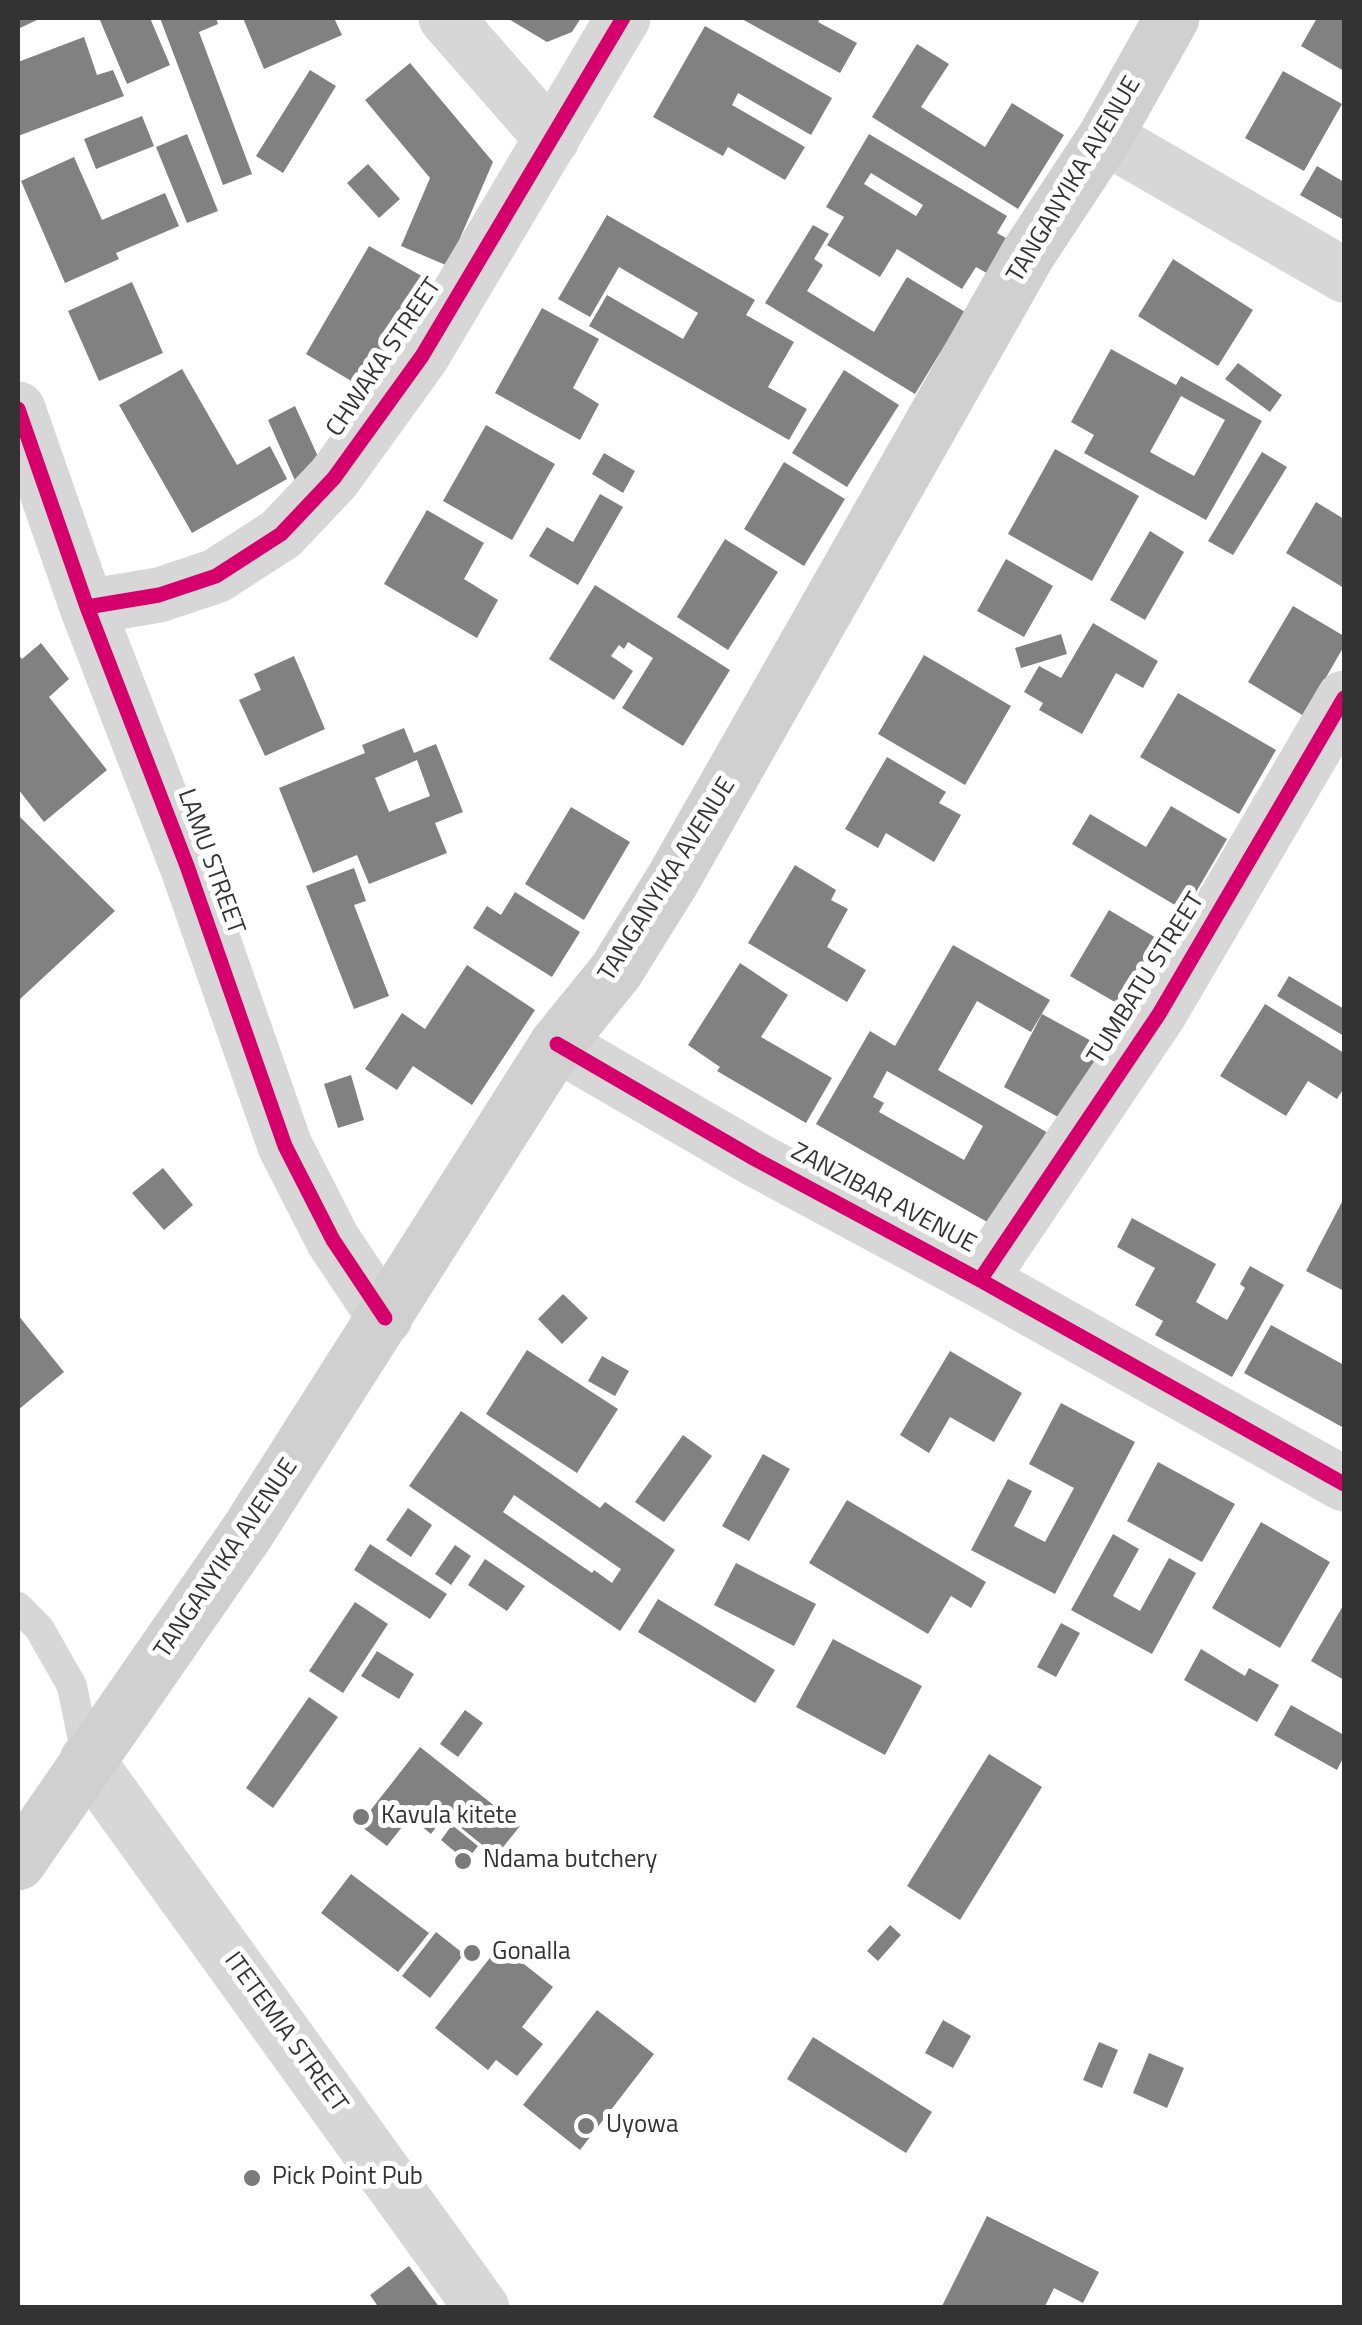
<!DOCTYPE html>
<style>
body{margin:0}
#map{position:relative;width:1362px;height:2325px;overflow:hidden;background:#fff;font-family:"Titillium Web",sans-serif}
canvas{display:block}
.frame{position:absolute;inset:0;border:20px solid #333;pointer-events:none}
</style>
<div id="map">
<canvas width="1362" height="2325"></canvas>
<div class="frame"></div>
</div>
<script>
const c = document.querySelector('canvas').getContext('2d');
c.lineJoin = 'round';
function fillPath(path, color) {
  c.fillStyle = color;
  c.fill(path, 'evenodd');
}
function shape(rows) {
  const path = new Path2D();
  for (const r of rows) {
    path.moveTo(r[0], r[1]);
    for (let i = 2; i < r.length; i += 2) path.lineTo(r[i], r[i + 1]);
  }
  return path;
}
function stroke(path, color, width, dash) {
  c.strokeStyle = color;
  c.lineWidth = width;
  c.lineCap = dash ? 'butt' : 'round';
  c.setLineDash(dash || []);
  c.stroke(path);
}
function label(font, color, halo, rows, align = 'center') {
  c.font = font + ' "Titillium Web",sans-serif';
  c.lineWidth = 10;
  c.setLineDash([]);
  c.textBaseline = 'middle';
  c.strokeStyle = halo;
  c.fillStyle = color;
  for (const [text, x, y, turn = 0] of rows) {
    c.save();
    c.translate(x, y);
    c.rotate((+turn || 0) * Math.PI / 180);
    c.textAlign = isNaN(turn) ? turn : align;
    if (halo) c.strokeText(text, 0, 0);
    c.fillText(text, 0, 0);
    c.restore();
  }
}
fillPath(shape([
 [18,18,41,18,18,29],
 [99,18,150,18,170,65,127,84],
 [160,18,216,18,218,24,199,32,252,174,223,185],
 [243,18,334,18,342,35,264,69],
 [507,18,581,18,572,32,547,42],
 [740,18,821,18,818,22,857,43,840,73],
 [1317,18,1344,18,1344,71,1301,46],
 [705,26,832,98,811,135,738,93,732,105,805,147,785,180,728,147,723,156,653,117],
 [84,37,97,75,113,70,124,96,18,136,18,62],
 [917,44,949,64,921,107,985,147,1012,103,1064,135,1018,209,872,117],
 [410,63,493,162,448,266,401,246,430,178,365,100],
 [310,70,336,86,283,173,256,156],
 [1283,71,1342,104,1304,171,1245,138],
 [142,116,154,146,96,169,84,139],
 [187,134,218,211,187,223,156,147],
 [869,134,1007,216,997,233,1011,241,990,275,976,267,962,289,897,249,880,277,827,245,844,217,826,207],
 [871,173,923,205,916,216,864,184],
 [74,157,102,220,165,193,179,226,116,253,119,259,65,283,21,181],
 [368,164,400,199,379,218,347,183],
 [1317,166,1344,182,1344,220,1300,195],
 [607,215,755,300,746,315,794,342,768,387,807,409,789,440,589,326,607,295,683,339,698,313,619,267,590,317,558,299],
 [813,225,829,234,814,259,823,265,807,291,874,332,907,277,965,312,915,394,765,303],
 [369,246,427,279,363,388,306,354],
 [1173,259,1253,310,1218,366,1138,316],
 [132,282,163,353,99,381,68,311],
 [542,308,599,339,573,388,599,404,580,440,495,393],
 [1111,349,1176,385,1181,376,1262,421,1206,520,1084,453,1094,435,1071,422],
 [1181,396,1225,420,1194,476,1150,452],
 [1238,363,1282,395,1270,412,1225,379],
 [182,369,237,465,270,446,287,479,192,533,119,405],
 [844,370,899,405,847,487,792,453],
 [295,406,325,472,297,485,268,420],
 [486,425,555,464,512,540,443,501],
 [1055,449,1139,496,1092,581,1008,534],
 [1262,452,1287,467,1233,555,1208,541],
 [604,453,635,471,623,493,592,474],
 [784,462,845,499,804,566,744,529],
 [600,494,623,507,578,585,529,556,547,527,573,542],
 [1316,502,1344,519,1344,588,1286,553],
 [427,510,484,543,464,579,498,600,477,638,384,584],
 [1150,531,1184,552,1145,620,1110,600],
 [725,539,778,572,728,650,677,617],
 [1006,559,1053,586,1024,637,977,611],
 [595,585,730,670,683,746,622,708,653,658,628,642,624,649,619,645,611,656,633,671,614,700,549,659],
 [1293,606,1344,636,1344,646,1304,716,1248,682],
 [1093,623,1158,661,1143,688,1116,673,1082,734,1039,710,1043,703,1024,692,1039,666,1061,678],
 [1061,634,1067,654,1021,668,1015,648],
 [41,643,69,679,49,697,107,770,44,822,18,789,18,654,22,659],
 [924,655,1011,706,965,785,878,734],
 [294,656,325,729,265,756,239,700,261,690,254,674],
 [1178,693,1276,750,1239,814,1140,757],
 [404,728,414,753,436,744,463,812,435,823,447,853,369,884,357,855,313,873,279,788,365,753,362,745],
 [417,760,430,796,389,812,375,778],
 [887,757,946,792,939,803,961,815,934,862,886,833,878,848,845,829],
 [1171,806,1227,839,1185,911,1072,844,1090,814,1146,847],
 [571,807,630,842,584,920,525,884],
 [18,815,115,911,19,1000,18,998],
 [795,865,836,890,831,900,848,909,827,947,866,970,847,1002,748,943],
 [354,868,366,901,354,905,389,996,354,1009,306,886],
 [515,892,580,932,552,977,473,928,487,906,501,915],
 [1109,910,1158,939,1120,1005,1070,976],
 [953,945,1050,1000,1031,1032,977,1001,938,1070,1057,1138,1003,1231,816,1124,870,1031,895,1046],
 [887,1071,983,1126,964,1160,879,1112,884,1103,873,1097],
 [740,963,788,995,761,1037,832,1078,806,1123,717,1071,720,1067,688,1045],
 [467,965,535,1010,472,1105,413,1066,397,1090,365,1069,402,1013,425,1029],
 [1289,976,1344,1009,1344,1036,1277,996],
 [1265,1004,1344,1053,1344,1088,1337,1099,1308,1081,1286,1116,1220,1076],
 [1042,1014,1106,1049,1067,1122,1004,1087],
 [351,1075,364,1120,338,1128,324,1084],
 [163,1168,193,1205,164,1230,132,1193],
 [1344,1198,1344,1291,1306,1271],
 [1132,1218,1216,1264,1196,1302,1227,1320,1245,1288,1240,1284,1250,1266,1284,1285,1232,1377,1155,1335,1163,1321,1135,1305,1155,1268,1117,1247],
 [563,1294,588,1318,562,1344,538,1319],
 [18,1315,64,1372,18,1410],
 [1271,1325,1344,1365,1344,1428,1244,1373],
 [527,1350,618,1409,577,1473,486,1414],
 [950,1351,1022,1393,994,1442,950,1417,929,1453,900,1435],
 [602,1356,629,1371,615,1396,588,1381],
 [1061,1403,1135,1442,1055,1594,971,1550,1008,1479,1032,1491,1014,1526,1045,1542,1074,1488,1029,1464],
 [461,1411,600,1508,605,1502,675,1550,620,1631,409,1486],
 [514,1495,621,1569,612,1583,594,1570,592,1573,503,1512],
 [683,1435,712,1456,664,1522,635,1502],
 [763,1454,790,1469,749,1541,722,1526],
 [1158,1462,1235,1504,1202,1562,1127,1521],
 [847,1500,986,1582,971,1608,951,1596,928,1634,809,1563],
 [408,1508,432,1525,411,1557,386,1540],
 [1261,1522,1330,1562,1280,1648,1212,1608],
 [1113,1534,1139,1549,1113,1596,1140,1611,1169,1558,1196,1573,1152,1654,1071,1610],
 [370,1544,447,1594,430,1619,354,1570],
 [455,1545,471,1556,451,1585,435,1574],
 [485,1559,525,1586,507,1611,468,1585],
 [736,1563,816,1604,794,1646,714,1605],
 [658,1599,775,1670,755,1703,638,1632],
 [355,1602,388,1624,343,1693,309,1671],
 [1344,1604,1344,1680,1311,1661],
 [1061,1623,1080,1633,1056,1677,1037,1667],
 [833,1639,922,1686,885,1755,796,1707],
 [1201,1649,1245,1676,1249,1668,1279,1685,1257,1722,1184,1680],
 [377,1651,414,1674,399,1699,361,1676],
 [309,1697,338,1717,273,1808,246,1788],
 [1291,1705,1344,1735,1344,1756,1337,1770,1274,1735],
 [465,1710,483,1723,458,1757,440,1744],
 [420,1747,520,1826,496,1856,445,1815,431,1834,410,1817,387,1846,359,1825],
 [989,1754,1042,1787,960,1920,907,1886],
 [452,1825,478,1846,466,1861,441,1840],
 [351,1874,429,1933,398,1972,321,1913],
 [890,1925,901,1935,878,1961,867,1951],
 [436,1932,464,1954,430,1998,402,1976],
 [500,1945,553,1987,522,2027,543,2044,517,2076,496,2060,488,2070,435,2028],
 [597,2010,654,2054,580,2150,523,2105],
 [943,2020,971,2036,953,2068,925,2053],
 [813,2037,932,2112,906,2153,787,2079],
 [1099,2042,1118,2050,1102,2088,1083,2080],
 [1149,2053,1184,2068,1167,2108,1133,2093],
 [987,2216,1099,2272,1083,2303,1054,2288,1044,2308,941,2308],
 [409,2266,440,2308,379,2308,370,2295]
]), '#818181');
stroke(shape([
 [18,1607,39,1628,72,1686,87,1760]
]), '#d7d7d7', 30);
stroke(shape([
 [446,18,552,139],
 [1105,137,1344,275],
 [18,409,87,607,187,866,285,1146,333,1240,385,1318],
 [87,607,159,595,216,576,281,534,334,478,422,356,623,18],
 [557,1044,755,1159,980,1280,1344,1484],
 [980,1280,1159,1014,1344,698],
 [87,1760,482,2308]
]), '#d7d7d7', 55);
stroke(shape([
 [18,1863,248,1531,557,1044,616,971,672,881,1028,254,1105,137,1172,18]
]), '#d0d0d0', 55);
stroke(shape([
 [18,409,87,607,187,866,285,1146,333,1240,385,1318],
 [87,607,159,595,216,576,281,534,334,478,422,356,623,18],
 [557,1044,755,1159,980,1280,1344,1484],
 [980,1280,1159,1014,1344,698]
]), '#d6006c', 15);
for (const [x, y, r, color] of [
 [361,1817,10,"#7a7a7a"],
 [463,1861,10,"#7a7a7a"],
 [472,1953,10,"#7a7a7a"],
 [586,2126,10,"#7a7a7a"],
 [252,2178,10,"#7a7a7a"]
]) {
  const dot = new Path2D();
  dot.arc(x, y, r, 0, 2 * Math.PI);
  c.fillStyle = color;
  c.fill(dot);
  stroke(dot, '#fff', 4);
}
label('25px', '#333', '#fff', [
 ["TANGANYIKA AVENUE",1075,180,-59],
 ["CHWAKA STREET",385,358,-56],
 ["LAMU STREET",210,862,70],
 ["TANGANYIKA AVENUE",668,880,-58],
 ["TUMBATU STREET",1147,979,-58],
 ["ZANZIBAR AVENUE",883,1199,28],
 ["TANGANYIKA AVENUE",227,1559,-56],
 ["ITETEMIA STREET",285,2033,54]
]);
label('25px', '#333', '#fff', [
 ["Kavula kitete",381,1817],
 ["Ndama butchery",483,1861],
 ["Gonalla",492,1953],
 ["Uyowa",606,2126],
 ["Pick Point Pub",272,2178]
], 'left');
</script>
